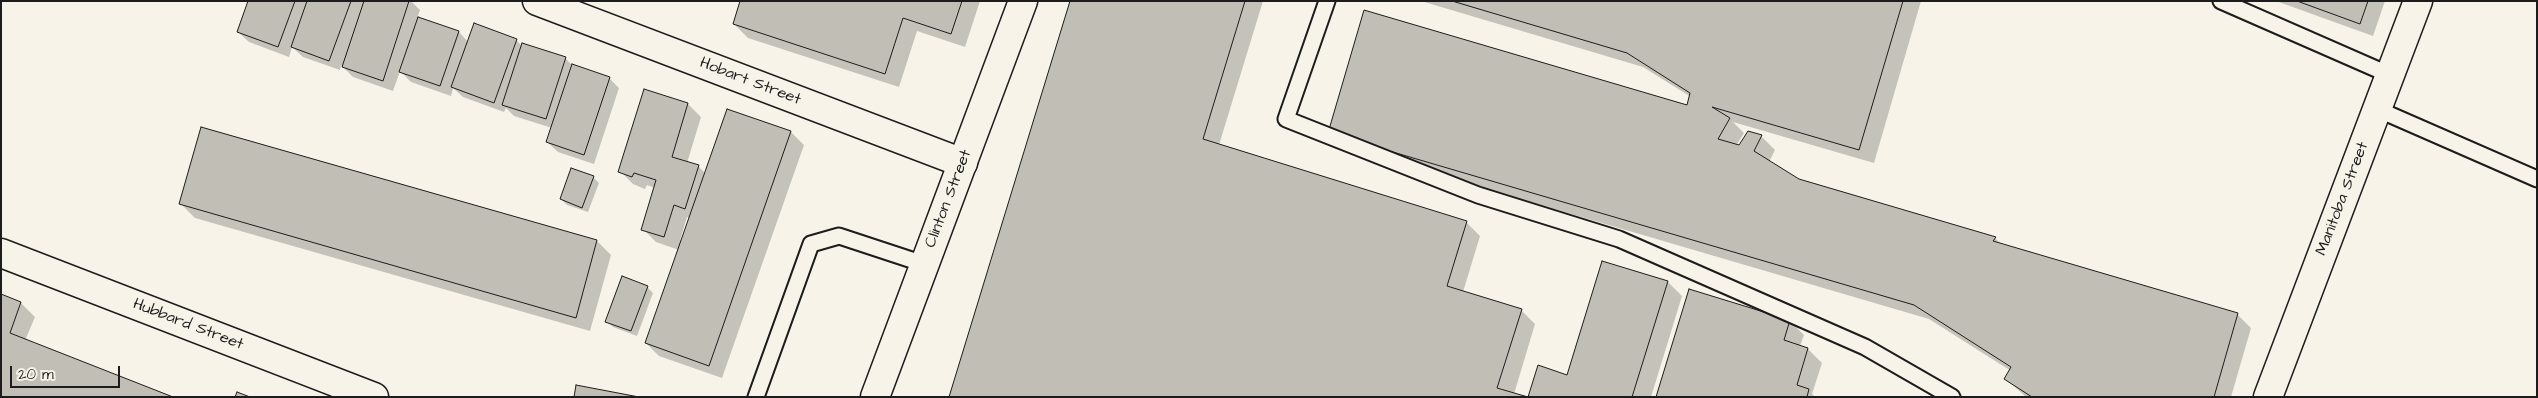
<!DOCTYPE html>
<style>
body{margin:0}
#map{position:relative;width:2538px;height:398px;overflow:hidden;background:#f7f3e8;font-family:"Architects Daughter",sans-serif}
canvas{display:block}
.frame{position:absolute;inset:0;border:2px solid #1c1c1c;pointer-events:none}
.scale{position:absolute;left:10px;top:366px;width:110px;height:22px;box-sizing:border-box;border:2px solid #1c1c1c;border-top:0;padding-left:6px;font-size:15px;line-height:18px;white-space:nowrap;color:#1c1c1c;-webkit-text-stroke:4px #f7f3e8;paint-order:stroke}
</style>
<div id="map">
<canvas width="2538" height="398"></canvas>
<div class="frame"></div>
<div class="scale">20 m</div>
</div>
<script>
const c = document.querySelector('canvas').getContext('2d');
c.lineJoin = 'round';
function fillPath(path, color) {
  c.fillStyle = color;
  c.fill(path, 'evenodd');
}
function shape(rows) {
  const path = new Path2D();
  for (const r of rows) {
    path.moveTo(r[0], r[1]);
    for (let i = 2; i < r.length; i += 2) path.lineTo(r[i], r[i + 1]);
  }
  return path;
}
function stroke(path, color, width, dash) {
  c.strokeStyle = color;
  c.lineWidth = width;
  c.lineCap = dash ? 'butt' : 'round';
  c.setLineDash(dash || []);
  c.stroke(path);
}
function label(font, color, halo, rows, align = 'center') {
  c.font = font + ' "Architects Daughter",sans-serif';
  c.lineWidth = 4;
  c.setLineDash([]);
  c.textBaseline = 'middle';
  c.strokeStyle = halo;
  c.fillStyle = color;
  for (const [text, x, y, turn = 0] of rows) {
    c.save();
    c.translate(x, y);
    c.rotate((+turn || 0) * Math.PI / 180);
    c.textAlign = isNaN(turn) ? turn : align;
    if (halo) c.strokeText(text, 0, 0);
    c.fillText(text, 0, 0);
    c.restore();
  }
}
fillPath(shape([
 [249,1,411,1,420,10,417,18,459,32,468,42,474,25,517,41,522,46,565,58,572,65,609,78,619,88,594,164,558,152,547,142,552,128,514,116,506,108,504,112,463,97,453,88,451,96,411,82,400,71,393,91,353,77,341,65,340,70,303,57,292,47,289,57,249,42,238,32],
 [742,1,980,1,965,47,917,31,899,87,748,38,734,24],
 [1071,1,1263,1,1219,145,1466,222,1480,236,1463,292,1521,310,1535,324,1514,394,950,397],
 [1421,1,1921,1,1874,163,1733,122,1744,133,1736,146,1739,147,1761,136,1775,150,1769,162,1799,180,1995,238,2002,245,2237,314,2251,328,2231,397,2026,397,2006,379,2011,371,1929,319,1343,147,1688,106,1691,97,1643,67],
 [2276,1,2385,1,2373,36],
 [645,91,688,104,701,117,687,163,698,166,705,173,727,110,791,132,804,145,722,378,659,356,646,343,679,250,656,242,643,229,655,188,647,185,645,189,633,184,620,171],
 [687,217,690,218,682,241,680,240],
 [593,177,599,183,588,212,567,205,561,199],
 [181,204,597,241,611,255,590,331,195,218],
 [1668,282,1682,296,1651,397,1530,397,1568,377],
 [647,287,653,293,637,336,613,327,607,321],
 [1,295,21,303,35,317,1,397],
 [1790,321,1804,335,1800,346,1808,349,1822,363,1812,394,1815,397,1657,397]
]), '#0003');
const building = shape([
 [248,1,295,1,278,47,237,32,248,1],
 [307,1,351,1,329,61,291,47,307,1],
 [364,1,409,1,383,81,342,67,364,1],
 [740,1,962,1,951,34,903,18,885,74,733,24,740,1],
 [1070,1,1245,1,1203,139,1467,221,1447,286,1522,309,1497,388,1528,397,949,397,1070,1],
 [1452,1,1903,1,1859,150,1712,107,1730,118,1718,139,1739,145,1748,131,1762,135,1754,151,1799,179,1996,237,1993,241,2238,313,2214,397,2032,397,2004,379,2011,367,1914,305,1328,133,1364,10,1687,105,1690,93,1627,53,1452,1],
 [2297,1,2368,1,2360,24,2297,1],
 [418,17,459,31,440,86,399,72,418,17],
 [474,23,517,39,494,103,451,87,474,23],
 [522,43,566,57,546,119,502,105,522,43],
 [572,64,610,77,584,155,546,142,572,64],
 [644,89,688,103,672,157,699,165,685,209,674,205,664,237,641,230,656,180,634,173,632,177,618,172,644,89],
 [727,109,791,131,709,366,645,343,727,109],
 [201,127,597,240,576,318,179,204,201,127],
 [571,168,594,176,582,208,560,199,571,168],
 [1602,261,1668,281,1632,397,1528,397,1538,365,1567,375,1602,261],
 [622,276,648,286,631,331,605,322,622,276],
 [1689,289,1790,320,1784,340,1808,348,1797,385,1809,389,1807,397,1656,397,1689,289],
 [1,294,21,302,10,333,173,397,1,397,1,294],
 [576,385,639,397,574,397,576,385],
 [237,392,250,397,235,397,237,392]
]);
fillPath(building, '#c0beb5');
stroke(building, '#1c1c1c', 1);
const service = shape([
 [1327,1,1286,119,1478,195,1619,239,1865,347,1952,397],
 [2221,1,2390,75],
 [2377,109,2537,179],
 [756,397,811,244,839,236,924,264]
]);
const minor = shape([
 [537,1,963,163],
 [1,253,374,397],
 [2268,397,2418,1]
]);
const primary = shape([
 [875,397,1023,1]
]);
stroke(service, '#1c1c1c', 19);
stroke(minor, '#1c1c1c', 31);
stroke(primary, '#1c1c1c', 31);
stroke(service, '#f7f3e8', 15);
stroke(minor, '#f7f3e8', 28);
stroke(primary, '#f7f3e8', 28);
label('16px', '#1c1c1c', '#f7f3e8', [
 ["Hobart Street",750,82,21],
 ["Clinton Street",949,199,-69],
 ["Manitoba Street",2343,199,-69],
 ["Hubbard Street",188,325,21]
]);
</script>
